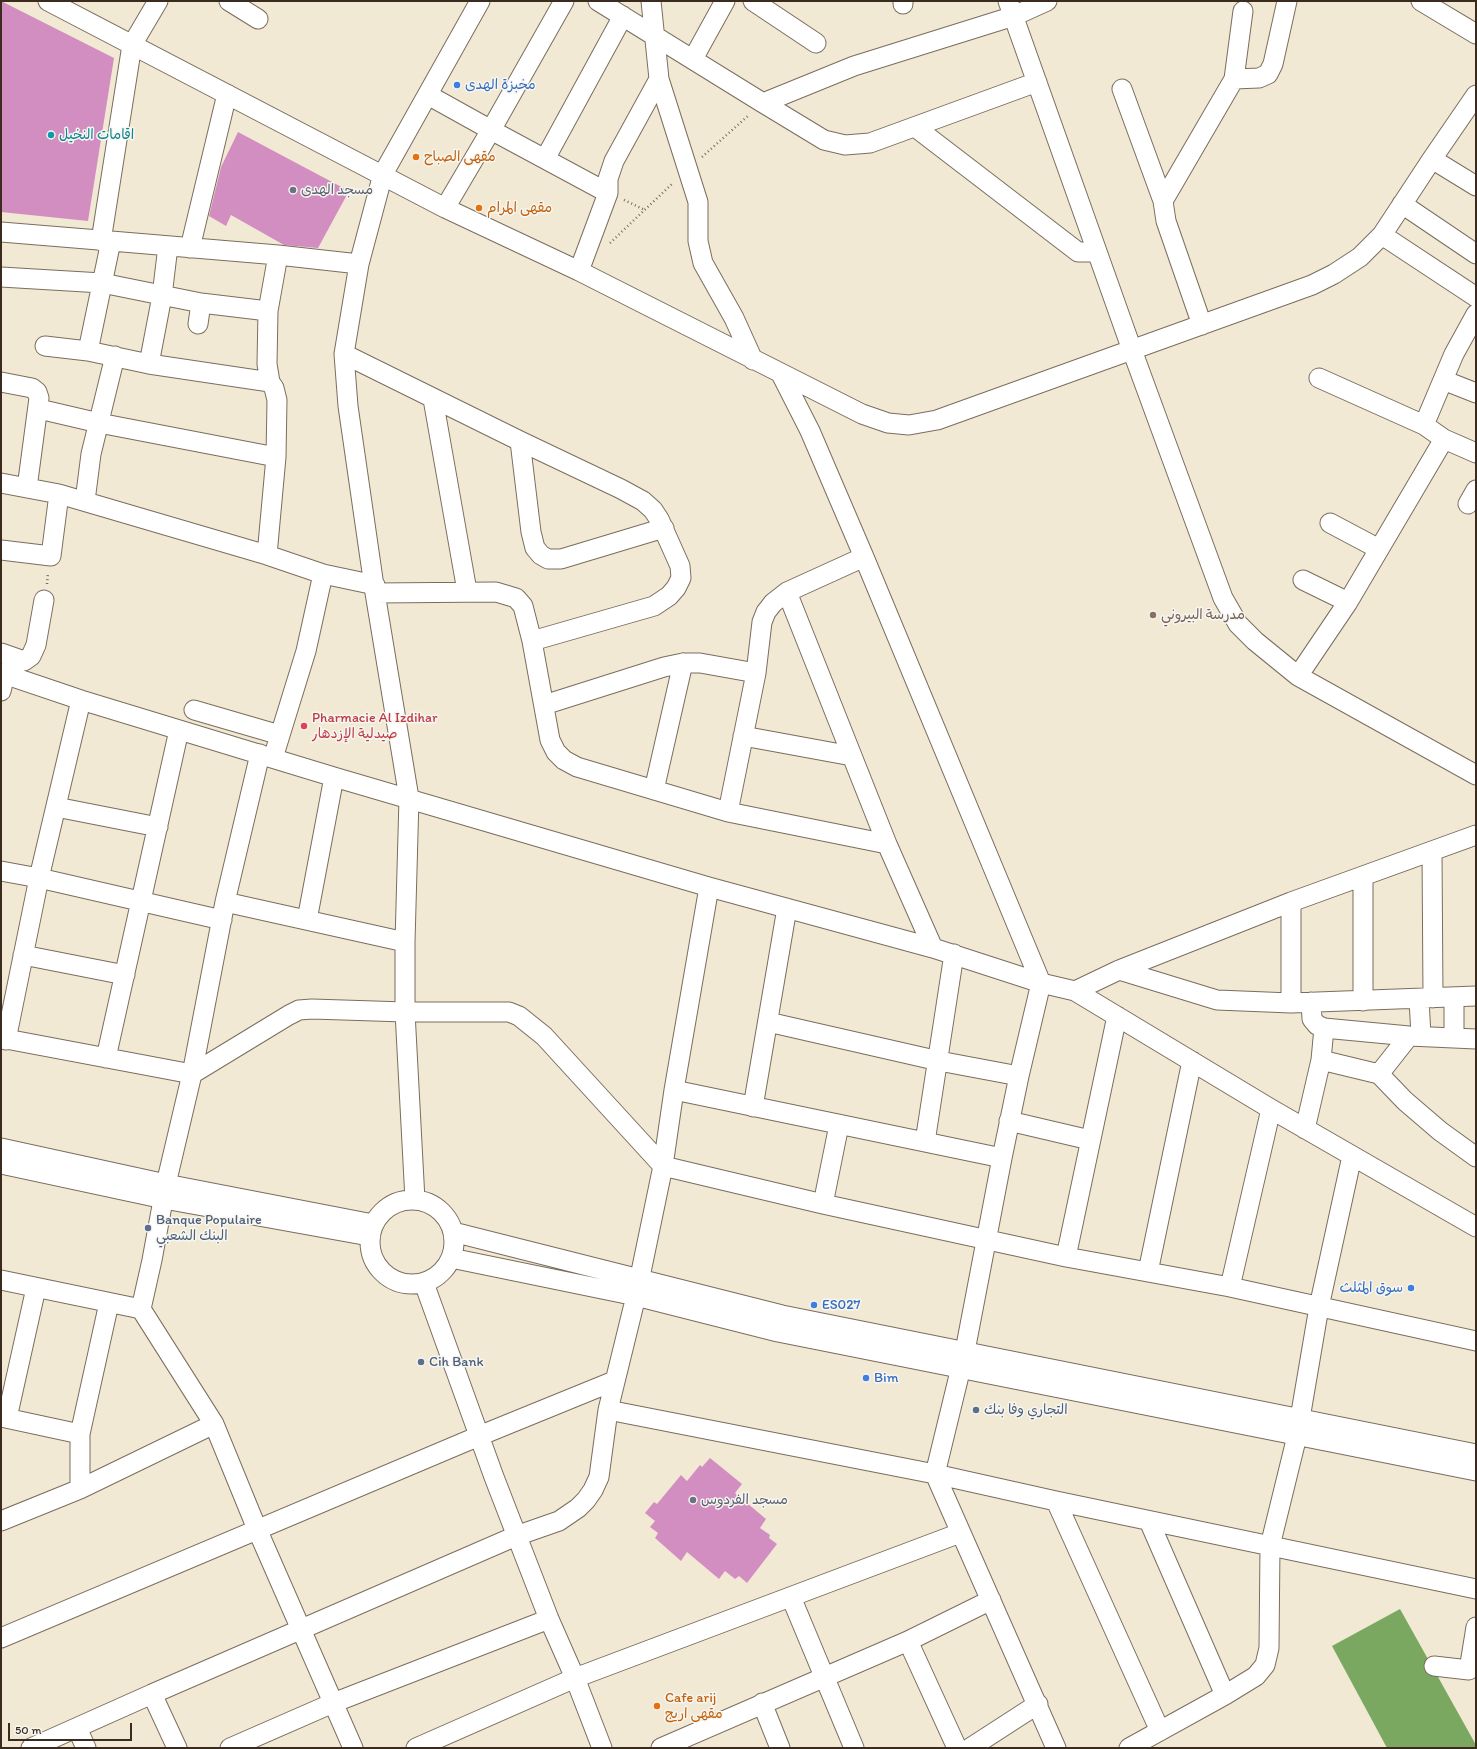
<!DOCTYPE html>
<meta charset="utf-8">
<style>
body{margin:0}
#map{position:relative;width:1477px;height:1749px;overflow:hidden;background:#f1e9d4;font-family:Itim,sans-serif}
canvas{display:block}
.frame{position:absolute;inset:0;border:2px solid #3b2a1e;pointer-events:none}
.scale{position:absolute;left:8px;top:1723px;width:124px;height:18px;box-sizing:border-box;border:2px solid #3b2a1e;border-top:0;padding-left:5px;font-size:12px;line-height:14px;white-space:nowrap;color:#3b2a1e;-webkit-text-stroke:3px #f6f6f2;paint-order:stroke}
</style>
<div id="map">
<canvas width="1477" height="1749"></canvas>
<div class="frame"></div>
<div class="scale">50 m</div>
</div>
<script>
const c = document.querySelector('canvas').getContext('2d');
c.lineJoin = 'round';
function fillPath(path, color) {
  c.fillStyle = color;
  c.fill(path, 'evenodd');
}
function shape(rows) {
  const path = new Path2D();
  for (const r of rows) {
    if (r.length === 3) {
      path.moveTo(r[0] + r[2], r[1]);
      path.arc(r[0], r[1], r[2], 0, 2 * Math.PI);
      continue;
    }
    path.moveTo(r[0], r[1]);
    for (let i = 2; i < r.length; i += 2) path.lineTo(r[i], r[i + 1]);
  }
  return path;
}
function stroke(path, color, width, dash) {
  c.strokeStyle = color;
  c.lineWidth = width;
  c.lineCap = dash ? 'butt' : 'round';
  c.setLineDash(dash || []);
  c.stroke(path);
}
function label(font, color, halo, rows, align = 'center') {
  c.font = font + ' Itim,"Playpen Sans Arabic",sans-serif';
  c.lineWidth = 3;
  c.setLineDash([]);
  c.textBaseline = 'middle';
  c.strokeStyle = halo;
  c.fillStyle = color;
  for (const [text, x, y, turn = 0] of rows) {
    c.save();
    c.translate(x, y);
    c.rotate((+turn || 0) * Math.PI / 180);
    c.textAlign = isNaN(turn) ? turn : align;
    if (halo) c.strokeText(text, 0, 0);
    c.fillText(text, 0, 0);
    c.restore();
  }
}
fillPath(shape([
 [1400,1609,1476,1745,1476,1748,1387,1748,1332,1646]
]), '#7aa861');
fillPath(shape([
 [1,1,114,58,88,221,1,212],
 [238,132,349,191,318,248,284,245,231,215,226,226,209,216,221,167],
 [710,1458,742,1484,735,1493,766,1519,760,1528,770,1535,769,1538,777,1544,747,1583,739,1576,735,1579,725,1571,719,1579,687,1552,681,1561,655,1538,658,1533,650,1527,655,1521,645,1513,654,1502,657,1504,681,1475,687,1481,700,1465,702,1467]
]), '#d38ec1');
const minor = shape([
 [48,1,445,208,579,271,862,414,888,423,909,425,937,420,1312,285,1334,274,1360,257,1382,235,1432,159,1476,95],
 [229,1,258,19],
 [564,1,491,130,608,193],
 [598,1,763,103,854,66,1014,16,1047,1],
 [651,1,659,79,698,202,698,241,703,263,734,318,753,360],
 [753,1,816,43],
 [903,1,903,4],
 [1008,1,1132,350,1223,598,1238,624,1255,641,1298,676,1476,775],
 [1421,1,1476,34],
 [693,59,725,1],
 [1234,79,1243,11],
 [1122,89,1163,201,1234,79,1259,78,1268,74,1273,64,1287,1],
 [428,95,491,130,445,208],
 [763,103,824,140,845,145,870,143,1037,82],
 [915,127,1078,252,1097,252],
 [545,159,623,16],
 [1432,159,1476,186],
 [1163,201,1166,221,1202,325],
 [1402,204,1476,254],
 [1,232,111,241],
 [1382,235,1476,297],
 [101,241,132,45,158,1],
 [190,248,227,94],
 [579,271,608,193,608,179,614,161,659,79],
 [1,277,102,283,201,303,268,311],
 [1476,314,1454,354,1443,380,1476,393],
 [198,324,201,303],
 [45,346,88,351,149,364,270,382],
 [88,351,111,241,278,255],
 [344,354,520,441,621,489,643,501,653,510,659,519,680,566,681,578,676,588,669,596,654,606,532,641],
 [149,364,162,296,168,246],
 [781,374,810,431,864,557,1041,983,1019,1076,1002,1158,965,1351,935,1474,1056,1748],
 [1319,378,1424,425,1444,439,1476,453],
 [1,382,32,388,37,392,39,398,27,488],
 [433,399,467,591],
 [39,409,99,423,276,457],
 [1424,425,1443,380],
 [520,441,531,532,535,548,541,555,548,559,561,559,664,528],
 [1,483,59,494,51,556,1,550],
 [59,494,267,555,323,574,306,651,273,758],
 [85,501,91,454,115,356],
 [1468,504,1476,490],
 [1330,523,1379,549],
 [267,555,276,457,277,400,274,388,270,382,267,364,268,311,278,255,359,264],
 [864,557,787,592,773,603,766,612,762,622,756,673,728,812,887,844,933,948],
 [323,574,375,585],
 [1303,580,1348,602],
 [787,592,887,844],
 [375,593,496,592,516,598,523,606,532,641,550,740,556,752,564,760,577,767,728,812],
 [1,653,24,661,31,656,36,645,44,600],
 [1,673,81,700,334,777,709,887,933,948,1041,983,1075,991,1271,1109,1476,1227],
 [1298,676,1348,602,1444,439],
 [1,691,5,674],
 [544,705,664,667,683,663,700,663,756,673],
 [194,710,280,735],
 [743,736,852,756],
 [260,754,225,902,192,1074,166,1184,152,1260,141,1309,214,1424,257,1529,353,1748],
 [654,790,683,663],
 [56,807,158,827],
 [1432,852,1433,998],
 [1,871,39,878,81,700],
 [709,887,674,1090,663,1166,636,1296,608,1410,935,1474,1056,1501,1476,1589],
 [225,902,405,942],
 [307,920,334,777],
 [23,955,125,975],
 [1119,970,1217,1000,1291,1003,1476,996],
 [1075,991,1119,970,1291,902,1476,835],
 [1419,999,1421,1036],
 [1363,1001,1363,877],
 [1291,1003,1291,902],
 [768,1022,939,1061,1019,1076],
 [1324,1028,1409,1036,1476,1039],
 [1,1038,192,1074,289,1015,299,1010,312,1009,405,1012,509,1012,519,1016,544,1036,663,1166,823,1204,1066,1257,1230,1287,1476,1341],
 [1454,1038,1454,997],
 [6,1040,39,878,222,920],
 [106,1058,179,730],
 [1321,1060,1379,1074,1405,1101,1440,1131,1476,1157],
 [1379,1074,1409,1036],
 [674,1090,1002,1158],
 [753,1107,787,908],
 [1009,1121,1090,1140],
 [1305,1129,1321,1060,1324,1028,1317,1025,1312,1019,1311,1002],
 [925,1142,954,954],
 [1,1148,166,1184,373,1224],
 [1,1164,164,1199,369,1236],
 [412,1242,42],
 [415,1200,405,1012,405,942,409,798,375,593,348,406,344,354,359,264,383,174,480,1],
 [823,1204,839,1125],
 [453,1232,782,1315,1476,1454],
 [1066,1257,1117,1016],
 [451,1258,636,1296,778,1332,1476,1471],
 [1148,1272,1192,1061],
 [1,1280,141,1309],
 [424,1283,494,1477,549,1619,575,1678,602,1748],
 [1230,1287,1271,1109],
 [1,1417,80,1434,80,1489],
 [7,1418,36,1288],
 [80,1434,109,1303],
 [1056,1501,1160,1731],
 [1,1521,80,1489,214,1424],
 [1149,1521,1225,1695],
 [791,1597,854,1748],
 [1,1638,479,1436,614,1381],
 [908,1641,957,1748],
 [1434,1666,1469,1670,1476,1627],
 [152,1694,516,1536,559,1521,578,1508,586,1500,593,1490,599,1477,608,1410],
 [762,1703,780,1748],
 [77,1728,86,1748],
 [31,1748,152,1694,177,1748],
 [230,1748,333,1703,549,1619],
 [416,1748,575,1678,960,1533],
 [661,1748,908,1641,991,1600],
 [970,1748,1038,1704],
 [1129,1748,1225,1695,1256,1676,1265,1665,1269,1648,1270,1546,1297,1436,1319,1307,1352,1156]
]);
stroke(minor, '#7b6d5e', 21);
stroke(shape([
 [702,157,749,115],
 [624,200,645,210],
 [610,243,673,183],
 [47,584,48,573]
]), '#7b6d5e', 2.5, [1, 3]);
stroke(minor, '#fff', 19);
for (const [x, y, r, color] of [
 [457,85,4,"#3f7fe0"],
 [51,135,4,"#0f9aa8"],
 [416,157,4,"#e8710a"],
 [293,190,4,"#6b7280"],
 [479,208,4,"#e8710a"],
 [1153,615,4,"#8d6e63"],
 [304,726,4,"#e0444e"],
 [148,1228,4,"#5c6f8a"],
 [1411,1288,4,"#3f7fe0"],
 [814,1305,4,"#3f7fe0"],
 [421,1362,4,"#5c6f8a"],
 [866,1378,4,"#3f7fe0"],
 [976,1410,4,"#5c6f8a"],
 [693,1500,4,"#6b7280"],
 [657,1706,4,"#e8710a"]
]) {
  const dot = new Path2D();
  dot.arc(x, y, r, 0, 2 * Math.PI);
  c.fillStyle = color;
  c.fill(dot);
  stroke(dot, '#f6f6f2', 1.5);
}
label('14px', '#366cbe', '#f6f6f2', [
 ["مخبزة الهدى",465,85],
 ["سوق المثلث",1403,1288,"right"],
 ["ES027",822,1305],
 ["Bim",874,1378]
], 'left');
label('14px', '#0d838f', '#f6f6f2', [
 ["اقامات النخيل",59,135]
], 'left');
label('14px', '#c56008', '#f6f6f2', [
 ["مقهى الصباح",424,157],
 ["مقهى المرام",487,208],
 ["Cafe arij",665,1698],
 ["مقهى اريج",665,1714]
], 'left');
label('14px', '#5b616d', '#f6f6f2', [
 ["مسجد الهدى",301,190],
 ["مسجد الفردوس",701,1500]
], 'left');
label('14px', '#785e54', '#f6f6f2', [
 ["مدرسة البيروني",1161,615]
], 'left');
label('14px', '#be3a42', '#f6f6f2', [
 ["Pharmacie Al Izdihar",312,718],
 ["صيدلية الإزدهار",312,734]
], 'left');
label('14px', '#4e5e75', '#f6f6f2', [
 ["Banque Populaire",156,1220],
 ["البنك الشعبي",156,1236],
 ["Cih Bank",429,1362],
 ["التجاري وفا بنك",984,1410]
], 'left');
</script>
